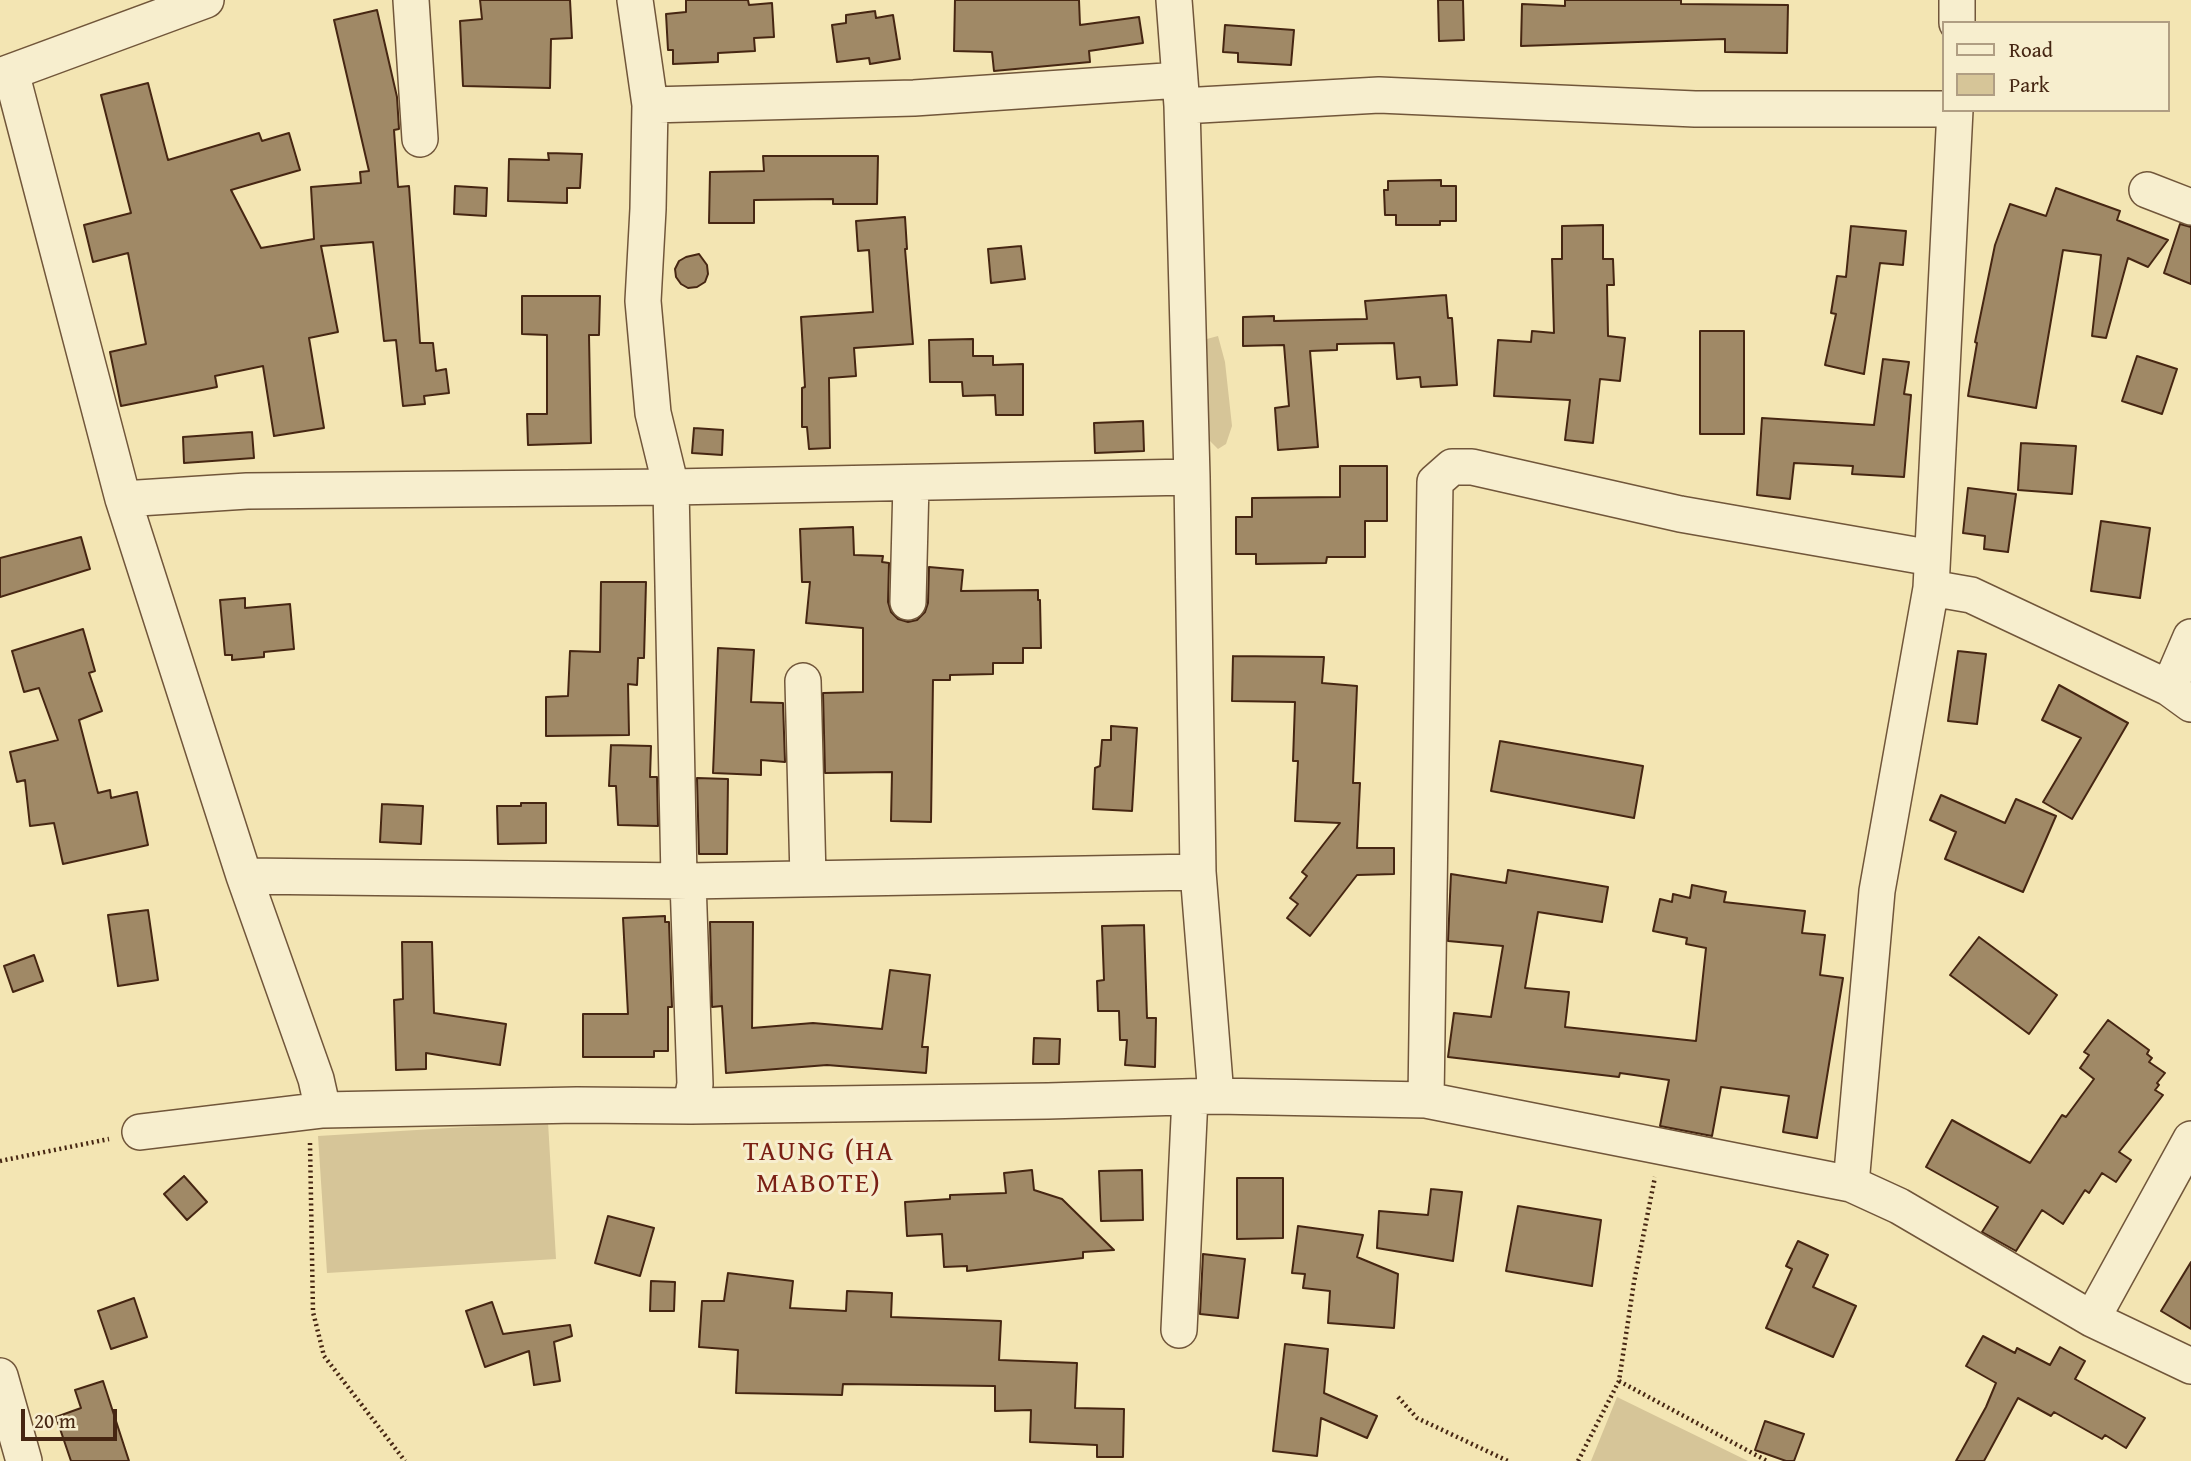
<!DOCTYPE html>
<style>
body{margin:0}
#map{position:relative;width:2191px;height:1461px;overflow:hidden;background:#f3e5b3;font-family:"Gentium Book Plus",serif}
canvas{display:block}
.legend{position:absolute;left:1942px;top:21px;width:228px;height:91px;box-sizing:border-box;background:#f7eece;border:2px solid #b09e83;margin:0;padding:9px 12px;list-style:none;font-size:21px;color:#462612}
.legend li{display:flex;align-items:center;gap:14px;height:35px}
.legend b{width:35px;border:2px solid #b09e83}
.scale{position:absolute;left:21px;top:1409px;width:96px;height:32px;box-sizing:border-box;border:4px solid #462612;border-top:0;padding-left:9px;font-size:21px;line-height:24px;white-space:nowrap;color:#462612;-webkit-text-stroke:5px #f7eece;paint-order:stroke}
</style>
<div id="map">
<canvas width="2191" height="1461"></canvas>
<ul class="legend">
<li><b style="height:9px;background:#f7eece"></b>Road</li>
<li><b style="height:19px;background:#d6c598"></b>Park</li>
</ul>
<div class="scale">20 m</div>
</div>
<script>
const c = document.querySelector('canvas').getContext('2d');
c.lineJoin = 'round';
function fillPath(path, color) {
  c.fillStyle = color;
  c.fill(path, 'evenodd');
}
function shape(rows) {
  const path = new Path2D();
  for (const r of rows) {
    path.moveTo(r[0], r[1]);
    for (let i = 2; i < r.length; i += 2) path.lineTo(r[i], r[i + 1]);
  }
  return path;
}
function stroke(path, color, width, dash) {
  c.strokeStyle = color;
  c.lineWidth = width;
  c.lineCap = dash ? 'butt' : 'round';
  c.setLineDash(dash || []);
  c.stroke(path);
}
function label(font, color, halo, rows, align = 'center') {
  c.font = font + ' "Gentium Book Plus",serif';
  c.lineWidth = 6;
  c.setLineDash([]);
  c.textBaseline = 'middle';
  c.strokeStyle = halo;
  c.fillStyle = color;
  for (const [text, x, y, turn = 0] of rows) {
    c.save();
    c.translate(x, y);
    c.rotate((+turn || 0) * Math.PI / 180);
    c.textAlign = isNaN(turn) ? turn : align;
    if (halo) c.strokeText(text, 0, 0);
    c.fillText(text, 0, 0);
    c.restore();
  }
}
fillPath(shape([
 [1218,336,1225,362,1232,426,1226,444,1218,449,1209,440,1202,392,1203,340],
 [548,1122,556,1259,327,1273,318,1136],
 [1617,1397,1748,1461,1591,1461]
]), '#d6c598');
const building = shape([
 [480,0,570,0,572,38,551,39,550,88,463,86,460,21,482,19,480,0],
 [686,0,748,0,749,5,772,3,774,37,754,38,755,51,718,53,718,62,673,64,673,50,668,50,666,14,686,12,686,0],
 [955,0,1079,0,1080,25,1139,17,1143,43,1089,51,1090,62,994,71,992,52,954,51,955,0],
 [1438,0,1463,0,1464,40,1439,41,1438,0],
 [1565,0,1681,0,1681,4,1788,5,1787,53,1725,52,1725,39,1521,46,1522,4,1565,6,1565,0],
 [377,10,397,97,399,129,394,130,398,187,409,186,420,343,433,343,436,371,446,369,449,393,424,396,425,404,403,406,396,340,384,341,373,242,321,246,338,332,309,338,324,428,274,436,263,366,215,376,217,387,121,406,110,352,146,344,128,253,93,262,84,225,131,213,101,95,148,83,168,160,259,133,262,141,289,133,300,170,231,190,261,248,314,239,311,187,361,183,360,172,369,171,334,20,377,10],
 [875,11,876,18,893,15,900,59,870,64,869,58,837,62,832,25,846,23,846,15,875,11],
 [1225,25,1294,30,1291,65,1238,62,1238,53,1223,52,1225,25],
 [548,153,582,154,580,188,567,188,567,203,508,201,509,159,549,160,548,153],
 [763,156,878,156,877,204,833,204,833,199,754,200,754,223,709,223,710,172,764,171,763,156],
 [1441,180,1441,186,1456,186,1456,221,1440,221,1440,225,1396,225,1396,215,1385,215,1384,190,1388,190,1388,181,1441,180],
 [455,186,487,188,486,216,454,214,455,186],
 [2056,188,2120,211,2117,220,2168,240,2148,267,2128,258,2106,338,2092,336,2101,255,2063,250,2036,408,1968,396,1977,343,1975,342,1995,245,2010,204,2046,216,2056,188],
 [905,217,907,249,905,249,913,344,854,348,856,376,829,378,830,448,809,449,807,427,802,427,802,388,805,387,801,317,873,312,869,250,858,251,856,221,905,217],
 [2180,224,2191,227,2191,284,2164,273,2180,224],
 [1603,225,1603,259,1613,259,1614,285,1607,285,1608,336,1625,338,1620,381,1600,379,1593,443,1565,440,1570,400,1494,396,1498,340,1531,342,1532,331,1554,333,1552,259,1562,259,1562,226,1603,225],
 [1851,226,1906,231,1903,265,1880,263,1864,374,1825,365,1836,314,1831,313,1837,276,1846,277,1851,226],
 [1021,246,1025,279,991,283,988,249,1021,246],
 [699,254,707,265,708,274,705,282,697,287,688,288,681,284,676,277,675,269,679,261,686,257,699,254],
 [1446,295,1448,318,1452,318,1457,385,1421,387,1420,377,1397,379,1394,343,1337,344,1337,350,1310,351,1318,447,1278,450,1275,408,1289,406,1284,345,1243,346,1243,317,1274,316,1274,321,1367,319,1365,301,1446,295],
 [522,296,600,296,599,335,589,335,591,443,528,445,527,414,547,414,547,335,522,334,522,296],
 [1700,331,1744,331,1744,434,1700,434,1700,331],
 [973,339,973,356,993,356,993,365,1023,364,1023,415,996,415,995,395,963,396,962,382,930,382,929,340,973,339],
 [2137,356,2177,369,2162,414,2122,401,2137,356],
 [1883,359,1909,362,1904,394,1911,395,1904,477,1852,474,1853,466,1794,463,1790,499,1757,495,1762,418,1874,425,1883,359],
 [1143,421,1144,451,1095,453,1094,423,1143,421],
 [694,428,723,430,722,455,692,453,694,428],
 [252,432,254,458,184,463,183,437,252,432],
 [2021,443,2076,446,2072,494,2018,490,2021,443],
 [1340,466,1387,466,1387,521,1365,521,1365,557,1327,557,1326,563,1256,564,1256,554,1236,554,1236,517,1252,517,1252,498,1340,497,1340,466],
 [1968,488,2016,494,2008,552,1984,549,1985,536,1963,533,1968,488],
 [2101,521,2150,528,2140,598,2091,591,2101,521],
 [853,527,854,555,883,556,882,562,889,563,888,602,891,612,898,619,908,622,917,620,925,612,928,603,929,567,963,570,961,591,1038,590,1038,600,1040,600,1041,648,1023,648,1023,663,993,663,993,674,950,675,950,680,933,680,931,822,891,821,892,772,825,773,823,693,863,692,863,628,806,623,810,582,802,582,800,529,853,527],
 [81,537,90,569,0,597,0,558,81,537],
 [601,582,646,582,644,658,638,658,637,685,628,684,629,735,546,736,546,697,568,696,570,651,600,652,601,582],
 [245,598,245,608,290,604,294,649,264,652,264,657,232,660,232,655,225,655,220,600,245,598],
 [83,629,95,671,89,673,102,711,79,720,98,793,110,790,111,798,137,792,148,845,63,864,54,823,30,826,25,780,17,782,10,752,58,740,39,688,24,692,12,651,83,629],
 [718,648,754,650,751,702,783,703,785,762,761,760,761,775,713,773,718,648],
 [1958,651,1986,654,1977,724,1948,721,1958,651],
 [1233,656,1324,657,1322,683,1357,686,1353,783,1360,783,1357,848,1394,848,1394,874,1357,875,1310,936,1287,918,1298,904,1290,898,1307,876,1302,872,1340,823,1295,821,1298,761,1293,761,1295,702,1232,701,1233,656],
 [2059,685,2128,723,2072,819,2043,802,2081,738,2042,720,2059,685],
 [1111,726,1137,728,1132,811,1093,809,1095,768,1100,766,1102,740,1111,740,1111,726],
 [1500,741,1643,766,1634,818,1491,791,1500,741],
 [611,745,651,746,650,777,657,777,658,826,618,825,616,786,609,786,611,745],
 [697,778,728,779,727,854,699,854,697,778],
 [1941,795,2005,823,2016,799,2056,816,2023,892,1945,859,1956,832,1930,820,1941,795],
 [521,803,546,803,546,843,498,844,497,806,521,806,521,803],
 [382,804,423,806,421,844,380,842,382,804],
 [1508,870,1608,887,1602,922,1538,912,1525,988,1569,992,1565,1027,1696,1041,1706,948,1686,944,1687,938,1653,931,1660,899,1672,902,1673,894,1690,898,1692,885,1726,892,1724,902,1805,911,1802,933,1825,935,1820,975,1843,978,1817,1138,1783,1132,1789,1096,1721,1087,1712,1136,1660,1126,1669,1080,1620,1073,1619,1077,1448,1057,1454,1013,1491,1017,1503,946,1448,941,1451,874,1506,883,1508,870],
 [148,910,158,980,118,986,108,915,148,910],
 [665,916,665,922,669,922,672,1007,668,1007,668,1051,654,1051,654,1057,583,1057,583,1014,628,1014,623,918,665,916],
 [710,922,753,922,752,1028,813,1023,882,1029,890,970,930,975,922,1047,928,1047,926,1073,827,1065,726,1073,722,1006,712,1007,710,922],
 [1144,925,1147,1018,1156,1018,1155,1067,1125,1065,1127,1040,1120,1040,1119,1011,1098,1011,1097,981,1104,980,1102,926,1144,925],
 [1979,937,2057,995,2029,1034,1950,975,1979,937],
 [402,942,432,942,434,1013,506,1024,500,1065,426,1053,426,1069,396,1070,394,1000,403,999,402,942],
 [34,955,43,981,13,992,4,966,34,955],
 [2108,1020,2149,1050,2147,1054,2152,1058,2149,1062,2165,1073,2157,1083,2159,1085,2155,1090,2163,1095,2119,1152,2131,1160,2116,1182,2102,1173,2089,1193,2085,1190,2063,1224,2042,1210,2016,1251,1982,1232,1998,1207,1926,1167,1952,1120,2030,1163,2062,1115,2066,1117,2094,1079,2080,1068,2089,1055,2084,1052,2108,1020],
 [1034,1038,1060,1039,1059,1064,1033,1064,1034,1038],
 [1032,1170,1034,1190,1062,1199,1114,1250,1083,1252,1083,1258,967,1271,967,1266,944,1267,942,1234,907,1236,905,1202,950,1199,950,1195,1006,1193,1004,1173,1032,1170],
 [1142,1170,1143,1220,1101,1221,1099,1171,1142,1170],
 [184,1176,207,1202,187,1220,164,1194,184,1176],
 [1237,1178,1283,1178,1283,1238,1237,1239,1237,1178],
 [1431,1189,1462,1192,1453,1261,1377,1248,1379,1211,1428,1215,1431,1189],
 [1518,1206,1601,1220,1592,1286,1506,1271,1518,1206],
 [608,1216,654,1228,640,1276,595,1263,608,1216],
 [1298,1226,1363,1235,1357,1257,1398,1274,1394,1328,1328,1323,1330,1291,1303,1288,1305,1274,1292,1273,1298,1226],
 [1798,1241,1828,1255,1813,1287,1856,1306,1833,1357,1766,1328,1792,1269,1786,1266,1798,1241],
 [1203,1254,1245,1259,1238,1318,1200,1314,1203,1254],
 [2191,1262,2191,1329,2161,1311,2191,1262],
 [728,1273,793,1281,790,1308,846,1311,847,1291,892,1293,891,1317,1001,1321,999,1360,1077,1363,1075,1408,1124,1409,1123,1457,1097,1457,1097,1445,1030,1442,1031,1410,995,1411,995,1386,843,1384,842,1395,736,1393,738,1350,699,1347,702,1301,724,1301,728,1273],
 [651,1281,675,1282,674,1311,650,1311,651,1281],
 [134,1298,147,1337,111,1349,98,1311,134,1298],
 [492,1302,503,1334,570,1325,572,1336,554,1342,560,1381,534,1385,529,1351,485,1367,466,1311,492,1302],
 [1983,1336,2015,1353,2017,1348,2050,1365,2060,1347,2085,1361,2075,1379,2145,1418,2126,1448,2105,1435,2102,1439,2054,1412,2051,1416,2018,1398,1984,1461,1956,1461,1986,1407,1996,1383,1966,1366,1983,1336],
 [1285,1344,1328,1349,1324,1393,1377,1416,1367,1438,1321,1418,1317,1456,1273,1451,1285,1344],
 [103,1381,129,1461,71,1461,56,1417,81,1408,75,1390,103,1381],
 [1765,1421,1804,1434,1794,1461,1786,1461,1755,1450,1765,1421]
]);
fillPath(building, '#a08966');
stroke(building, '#462612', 2);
const minor = shape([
 [411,0,420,139],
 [635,0,650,105],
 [1174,0,1182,106,1192,477,1198,872,1216,1096],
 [1957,23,1957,0],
 [11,72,123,499,244,876,316,1079,323,1110,577,1105,691,1106,1048,1101,1216,1096,1426,1100,1851,1184,1899,1206,2092,1319,2191,1366],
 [0,76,206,0],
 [1182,106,1379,95,1695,109,1944,109],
 [2147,190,2191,207],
 [123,499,247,491,671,487,1192,477],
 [1931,588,1971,595,2169,688,2191,704],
 [908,602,911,483],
 [803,681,808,878],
 [2169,688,2191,637],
 [244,876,688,881,1198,872],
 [679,879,671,487,653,413,643,301,648,209,650,105,914,98,1180,80],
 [688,881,695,1084,691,1106],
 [1426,1100,1435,482,1452,467,1472,467,1680,514,1932,558],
 [140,1132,323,1110],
 [1851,1184,1877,891,1931,588,1955,110],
 [2092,1319,2191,1139],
 [1179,1330,1190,1097],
 [0,1376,24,1461]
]);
stroke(minor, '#71563a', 38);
stroke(shape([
 [310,1143,313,1312,324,1356,405,1461],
 [0,1161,109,1139],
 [1619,1381,1767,1461],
 [1398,1397,1417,1418,1508,1461],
 [1578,1461,1619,1381,1634,1282,1655,1177]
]), '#462612', 4.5, [2, 3.5]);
stroke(minor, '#f7eece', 35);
c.letterSpacing = '2px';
label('28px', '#7a1f14', '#f7eece', [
 ["TAUNG (HA",819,1153],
 ["MABOTE)",819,1185]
]);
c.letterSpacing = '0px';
</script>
